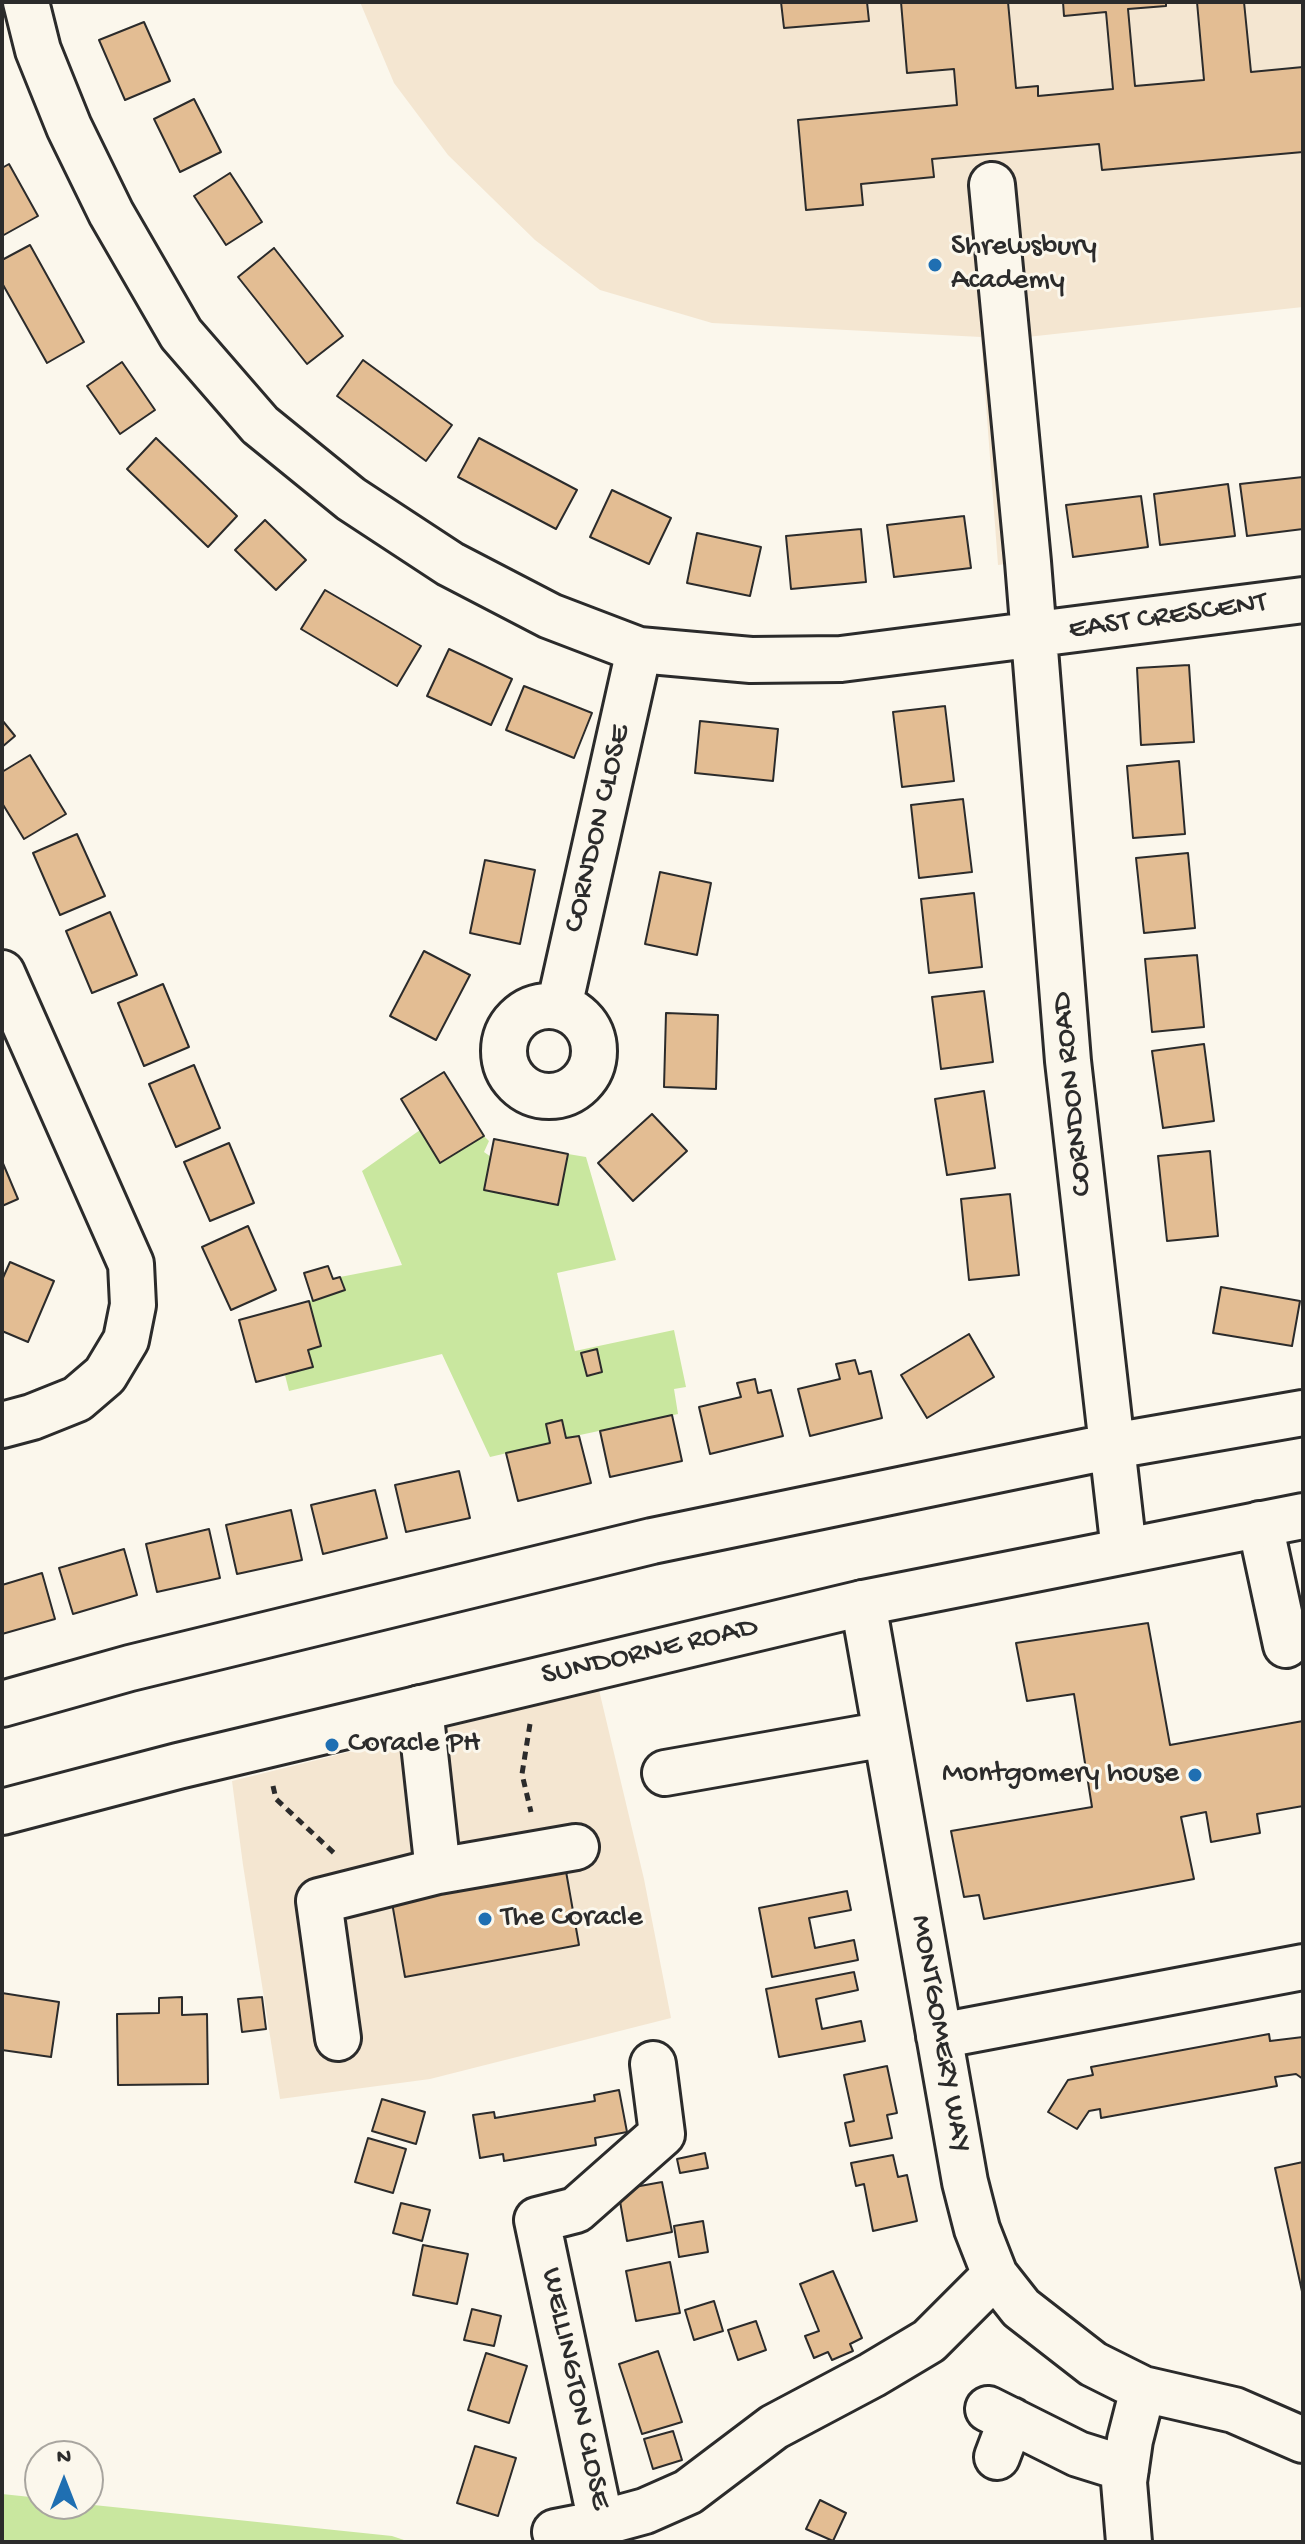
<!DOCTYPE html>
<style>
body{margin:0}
#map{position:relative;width:1305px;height:2544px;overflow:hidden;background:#fbf7ec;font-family:"Gochi Hand",sans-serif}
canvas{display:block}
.frame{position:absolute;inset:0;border:4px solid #2b2b2b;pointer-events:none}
.north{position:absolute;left:24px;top:2440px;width:80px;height:80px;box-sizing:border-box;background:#fbf7ec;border:2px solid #a8a59f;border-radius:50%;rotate:0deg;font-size:22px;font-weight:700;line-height:32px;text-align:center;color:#2b2b2b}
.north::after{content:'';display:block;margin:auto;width:28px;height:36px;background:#1f6fb2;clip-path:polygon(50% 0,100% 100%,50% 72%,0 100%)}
</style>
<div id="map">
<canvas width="1305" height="2544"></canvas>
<div class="frame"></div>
<div class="north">N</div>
</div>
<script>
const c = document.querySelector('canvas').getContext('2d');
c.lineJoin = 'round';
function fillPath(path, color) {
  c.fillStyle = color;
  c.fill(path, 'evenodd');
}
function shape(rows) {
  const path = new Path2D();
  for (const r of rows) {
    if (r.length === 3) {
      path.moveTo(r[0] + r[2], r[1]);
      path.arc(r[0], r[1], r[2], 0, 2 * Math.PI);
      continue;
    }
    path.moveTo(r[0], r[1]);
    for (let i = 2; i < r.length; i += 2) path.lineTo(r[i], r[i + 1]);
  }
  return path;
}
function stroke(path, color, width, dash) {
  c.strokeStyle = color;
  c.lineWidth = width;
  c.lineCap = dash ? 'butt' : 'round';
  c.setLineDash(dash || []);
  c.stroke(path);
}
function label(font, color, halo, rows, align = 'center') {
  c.font = font + ' "Gochi Hand",sans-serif';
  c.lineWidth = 6;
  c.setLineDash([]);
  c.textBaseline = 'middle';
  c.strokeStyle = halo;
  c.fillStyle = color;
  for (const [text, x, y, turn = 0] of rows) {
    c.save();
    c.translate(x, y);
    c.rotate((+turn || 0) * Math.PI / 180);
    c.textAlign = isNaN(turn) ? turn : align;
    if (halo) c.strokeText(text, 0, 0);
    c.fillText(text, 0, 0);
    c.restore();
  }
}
fillPath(shape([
 [360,2,1303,2,1303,307,1027,337,1052,559,998,565,981,337,712,323,600,290,535,240,448,155,394,83],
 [599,1690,644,1879,671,2018,430,2079,280,2099,243,1865,232,1781]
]), '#f4e6d1');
fillPath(shape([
 [420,1130,441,1163,484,1136,489,1141,484,1152,558,1204,568,1154,586,1157,616,1260,557,1273,575,1351,674,1330,686,1387,674,1389,678,1414,566,1438,561,1420,546,1424,550,1443,490,1457,442,1354,289,1391,285,1375,313,1367,308,1350,321,1346,309,1301,344,1289,340,1277,402,1265,362,1171],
 [2,2494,40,2498,40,2504,84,2504,392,2536,410,2542,2,2542]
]), '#c9e79f');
const building = shape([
 [781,2,867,2,869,21,784,28,781,2],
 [901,2,1008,2,1016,88,1038,86,1038,96,1113,89,1106,12,1064,16,1063,2,1166,2,1166,6,1128,9,1135,86,1204,80,1197,2,1244,2,1251,72,1303,67,1303,152,1102,170,1099,144,932,159,934,177,861,184,863,205,806,210,798,120,957,105,954,69,907,73,901,2],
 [144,22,170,81,125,100,99,40,144,22],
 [194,99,221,152,180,172,154,119,194,99],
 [9,164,38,216,2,236,2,168,9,164],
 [230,173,262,222,226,245,194,196,230,173],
 [30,245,84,342,47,363,2,283,2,260,30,245],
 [274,248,343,336,307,364,238,277,274,248],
 [363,360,452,425,426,461,337,396,363,360],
 [122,362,155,410,120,434,87,386,122,362],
 [156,438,237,516,208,547,127,469,156,438],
 [479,438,577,490,556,529,458,477,479,438],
 [1303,477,1303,529,1247,536,1240,484,1303,477],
 [1228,484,1235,536,1160,545,1154,494,1228,484],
 [612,490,671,518,649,564,590,537,612,490],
 [1141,496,1148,547,1073,557,1066,505,1141,496],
 [964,516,971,568,894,577,887,525,964,516],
 [265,520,306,560,276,590,235,550,265,520],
 [861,529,866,582,791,589,786,536,861,529],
 [697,533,761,547,750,596,687,583,697,533],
 [325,590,421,646,397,686,301,629,325,590],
 [449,649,512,679,491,725,427,696,449,649],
 [1189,665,1194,742,1141,745,1137,668,1189,665],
 [524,686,592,713,574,758,506,730,524,686],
 [945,706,954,781,902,787,893,712,945,706],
 [2,720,15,736,2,747,2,720],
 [700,721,778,729,773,781,695,773,700,721],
 [30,755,66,814,24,839,2,803,2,772,30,755],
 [1179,761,1185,834,1133,838,1127,766,1179,761],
 [963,799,972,872,919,878,911,805,963,799],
 [77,834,105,896,60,915,33,853,77,834],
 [1188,853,1195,928,1144,933,1136,858,1188,853],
 [485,860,535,870,520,944,470,933,485,860],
 [660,872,711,883,697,955,645,944,660,872],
 [974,893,982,967,929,973,921,899,974,893],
 [110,912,137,975,92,993,66,931,110,912],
 [424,951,470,975,436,1040,390,1016,424,951],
 [1197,955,1204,1027,1152,1032,1145,959,1197,955],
 [163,984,189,1047,144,1066,118,1003,163,984],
 [984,991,993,1062,941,1069,932,997,984,991],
 [666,1013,718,1015,716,1089,664,1087,666,1013],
 [1204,1044,1214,1121,1163,1128,1152,1051,1204,1044],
 [194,1065,220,1128,176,1147,149,1084,194,1065],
 [444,1072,484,1136,440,1163,401,1099,444,1072],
 [984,1091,995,1168,947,1175,935,1099,984,1091],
 [652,1114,687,1151,633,1201,598,1163,652,1114],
 [494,1139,568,1154,558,1205,484,1190,494,1139],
 [229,1143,254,1203,210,1221,184,1162,229,1143],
 [1210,1151,1218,1236,1167,1241,1158,1156,1210,1151],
 [2,1161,18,1199,2,1206,2,1161],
 [1010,1194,1019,1275,969,1280,961,1199,1010,1194],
 [248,1226,276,1290,231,1310,202,1247,248,1226],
 [10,1262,54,1281,28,1342,2,1331,2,1280,10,1262],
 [328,1266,333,1279,340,1277,345,1290,313,1301,304,1273,328,1266],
 [1221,1287,1300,1301,1292,1346,1213,1333,1221,1287],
 [309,1301,321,1346,308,1350,313,1367,256,1382,239,1320,309,1301],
 [969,1334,994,1377,927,1418,901,1375,969,1334],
 [597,1349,602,1372,587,1376,581,1353,597,1349],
 [855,1360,859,1374,871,1371,882,1418,810,1436,798,1389,840,1379,836,1364,855,1360],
 [755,1379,758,1393,771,1390,783,1436,710,1454,699,1407,741,1397,737,1383,755,1379],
 [672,1415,682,1461,610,1477,600,1431,672,1415],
 [562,1420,566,1438,579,1436,591,1483,518,1501,506,1453,550,1443,546,1424,562,1420],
 [459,1471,470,1518,406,1532,395,1485,459,1471],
 [375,1490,387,1538,323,1554,311,1505,375,1490],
 [291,1510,302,1560,237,1574,226,1525,291,1510],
 [209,1529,220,1578,157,1592,146,1544,209,1529],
 [124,1549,137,1595,73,1614,59,1568,124,1549],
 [42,1573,55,1619,2,1634,2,1585,42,1573],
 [1148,1623,1170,1745,1303,1721,1303,1806,1257,1814,1260,1833,1211,1842,1206,1812,1181,1817,1194,1879,984,1919,979,1895,964,1897,951,1831,1092,1807,1074,1694,1027,1701,1016,1643,1148,1623],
 [564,1860,579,1945,405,1977,390,1891,564,1860],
 [847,1891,851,1910,809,1918,815,1948,854,1940,858,1960,772,1977,759,1908,847,1891],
 [854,1972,858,1990,816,1999,822,2029,861,2021,865,2041,779,2057,766,1989,854,1972],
 [2,1993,59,2002,51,2057,2,2050,2,1993],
 [182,1997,182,2015,207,2014,208,2084,118,2085,117,2014,159,2013,159,1998,182,1997],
 [262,1997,266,2029,242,2032,238,1999,262,1997],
 [1269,2034,1270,2041,1303,2037,1303,2079,1296,2074,1275,2077,1277,2086,1101,2118,1100,2109,1089,2111,1077,2129,1048,2112,1068,2080,1093,2075,1091,2067,1269,2034],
 [887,2066,897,2113,887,2115,892,2138,850,2146,845,2123,854,2121,844,2075,887,2066],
 [619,2090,627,2132,595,2138,596,2145,504,2161,503,2154,480,2158,473,2115,494,2112,495,2118,595,2101,594,2095,619,2090],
 [382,2099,425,2112,416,2144,372,2131,382,2099],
 [368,2138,406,2149,393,2193,355,2182,368,2138],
 [705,2153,708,2168,680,2173,677,2159,705,2153],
 [893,2155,898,2177,907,2175,917,2221,873,2231,864,2184,856,2186,851,2163,893,2155],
 [1303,2162,1303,2296,1275,2168,1303,2162],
 [662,2182,672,2232,627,2241,618,2190,662,2182],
 [401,2203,430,2210,422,2241,393,2233,401,2203],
 [703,2221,708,2252,679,2257,674,2226,703,2221],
 [423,2245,468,2254,457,2304,413,2295,423,2245],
 [670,2262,680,2313,636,2321,626,2271,670,2262],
 [833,2271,862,2338,850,2344,853,2351,832,2360,828,2352,814,2358,805,2336,819,2331,800,2284,833,2271],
 [714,2301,723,2331,694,2340,685,2310,714,2301],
 [472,2309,501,2316,494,2346,464,2340,472,2309],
 [756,2321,766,2350,738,2360,728,2330,756,2321],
 [658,2351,682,2422,642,2434,619,2364,658,2351],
 [486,2353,527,2366,509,2423,468,2410,486,2353],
 [673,2431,682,2460,653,2469,644,2439,673,2431],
 [475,2446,516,2458,498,2516,457,2503,475,2446],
 [820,2500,846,2513,833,2541,806,2529,820,2500]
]);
fillPath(building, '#e3bd93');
stroke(building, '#2b2b2b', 2);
const minor = shape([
 [26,2,38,50,69,127,111,213,181,334,260,425,351,499,450,564,550,616,639,650,751,660,841,659,1303,600],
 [992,185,1028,562,1068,1061,1124,1551],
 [2,973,131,1264,133,1305,126,1340,105,1375,77,1399,32,1417,2,1425],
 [549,1051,45],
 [559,1007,639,650],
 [1260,1524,1286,1645],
 [863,1603,965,2182,977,2229,995,2275,1021,2308,1093,2364,1143,2389,1234,2410,1303,2440],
 [2,1704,130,1668,652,1541,1113,1446,1303,1413],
 [420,1708,438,1871],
 [665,1773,886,1734],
 [939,2036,1303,1967],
 [338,2038,319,1901,438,1871,576,1847],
 [653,2064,662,2134,576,2210,537,2220,601,2523,645,2511,688,2492,774,2427,872,2375,929,2341,995,2275],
 [988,2409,1078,2454,1126,2469],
 [997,2457,1011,2420],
 [555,2532,601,2523],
 [1129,2542,1124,2482,1130,2440,1143,2389]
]);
const major = shape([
 [2,1812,178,1766,863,1603,1303,1516]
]);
stroke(minor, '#2b2b2b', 50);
stroke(major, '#2b2b2b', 50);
stroke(shape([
 [530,1724,522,1774,531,1812],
 [273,1786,276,1799,335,1854]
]), '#2b2b2b', 5, [8, 6]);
stroke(minor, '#fbf7ec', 44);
stroke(major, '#fbf7ec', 44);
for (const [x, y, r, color] of [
 [935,265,8,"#1f6fb2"],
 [332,1745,8,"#1f6fb2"],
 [1195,1775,8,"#1f6fb2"],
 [485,1919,8,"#1f6fb2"]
]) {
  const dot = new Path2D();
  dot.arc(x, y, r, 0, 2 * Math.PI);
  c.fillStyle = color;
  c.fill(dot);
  stroke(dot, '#fbf7ec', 3);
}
label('30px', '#2b2b2b', '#fbf7ec', [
 ["Shrewsbury",951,248],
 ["Academy",951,282],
 ["Coracle PH",348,1745],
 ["Montgomery house",1179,1775,"right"],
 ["The Coracle",501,1919]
], 'left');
label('30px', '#2b2b2b', '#fbf7ec', [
 ["EAST CRESCENT",1168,618,-8],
 ["CORNDON CLOSE",599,829,-77],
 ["CORNDON ROAD",1074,1094,-96],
 ["SUNDORNE ROAD",650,1653,-13],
 ["MONTGOMERY WAY",939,2034,80],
 ["WELLINGTON CLOSE",574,2389,78]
]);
</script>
